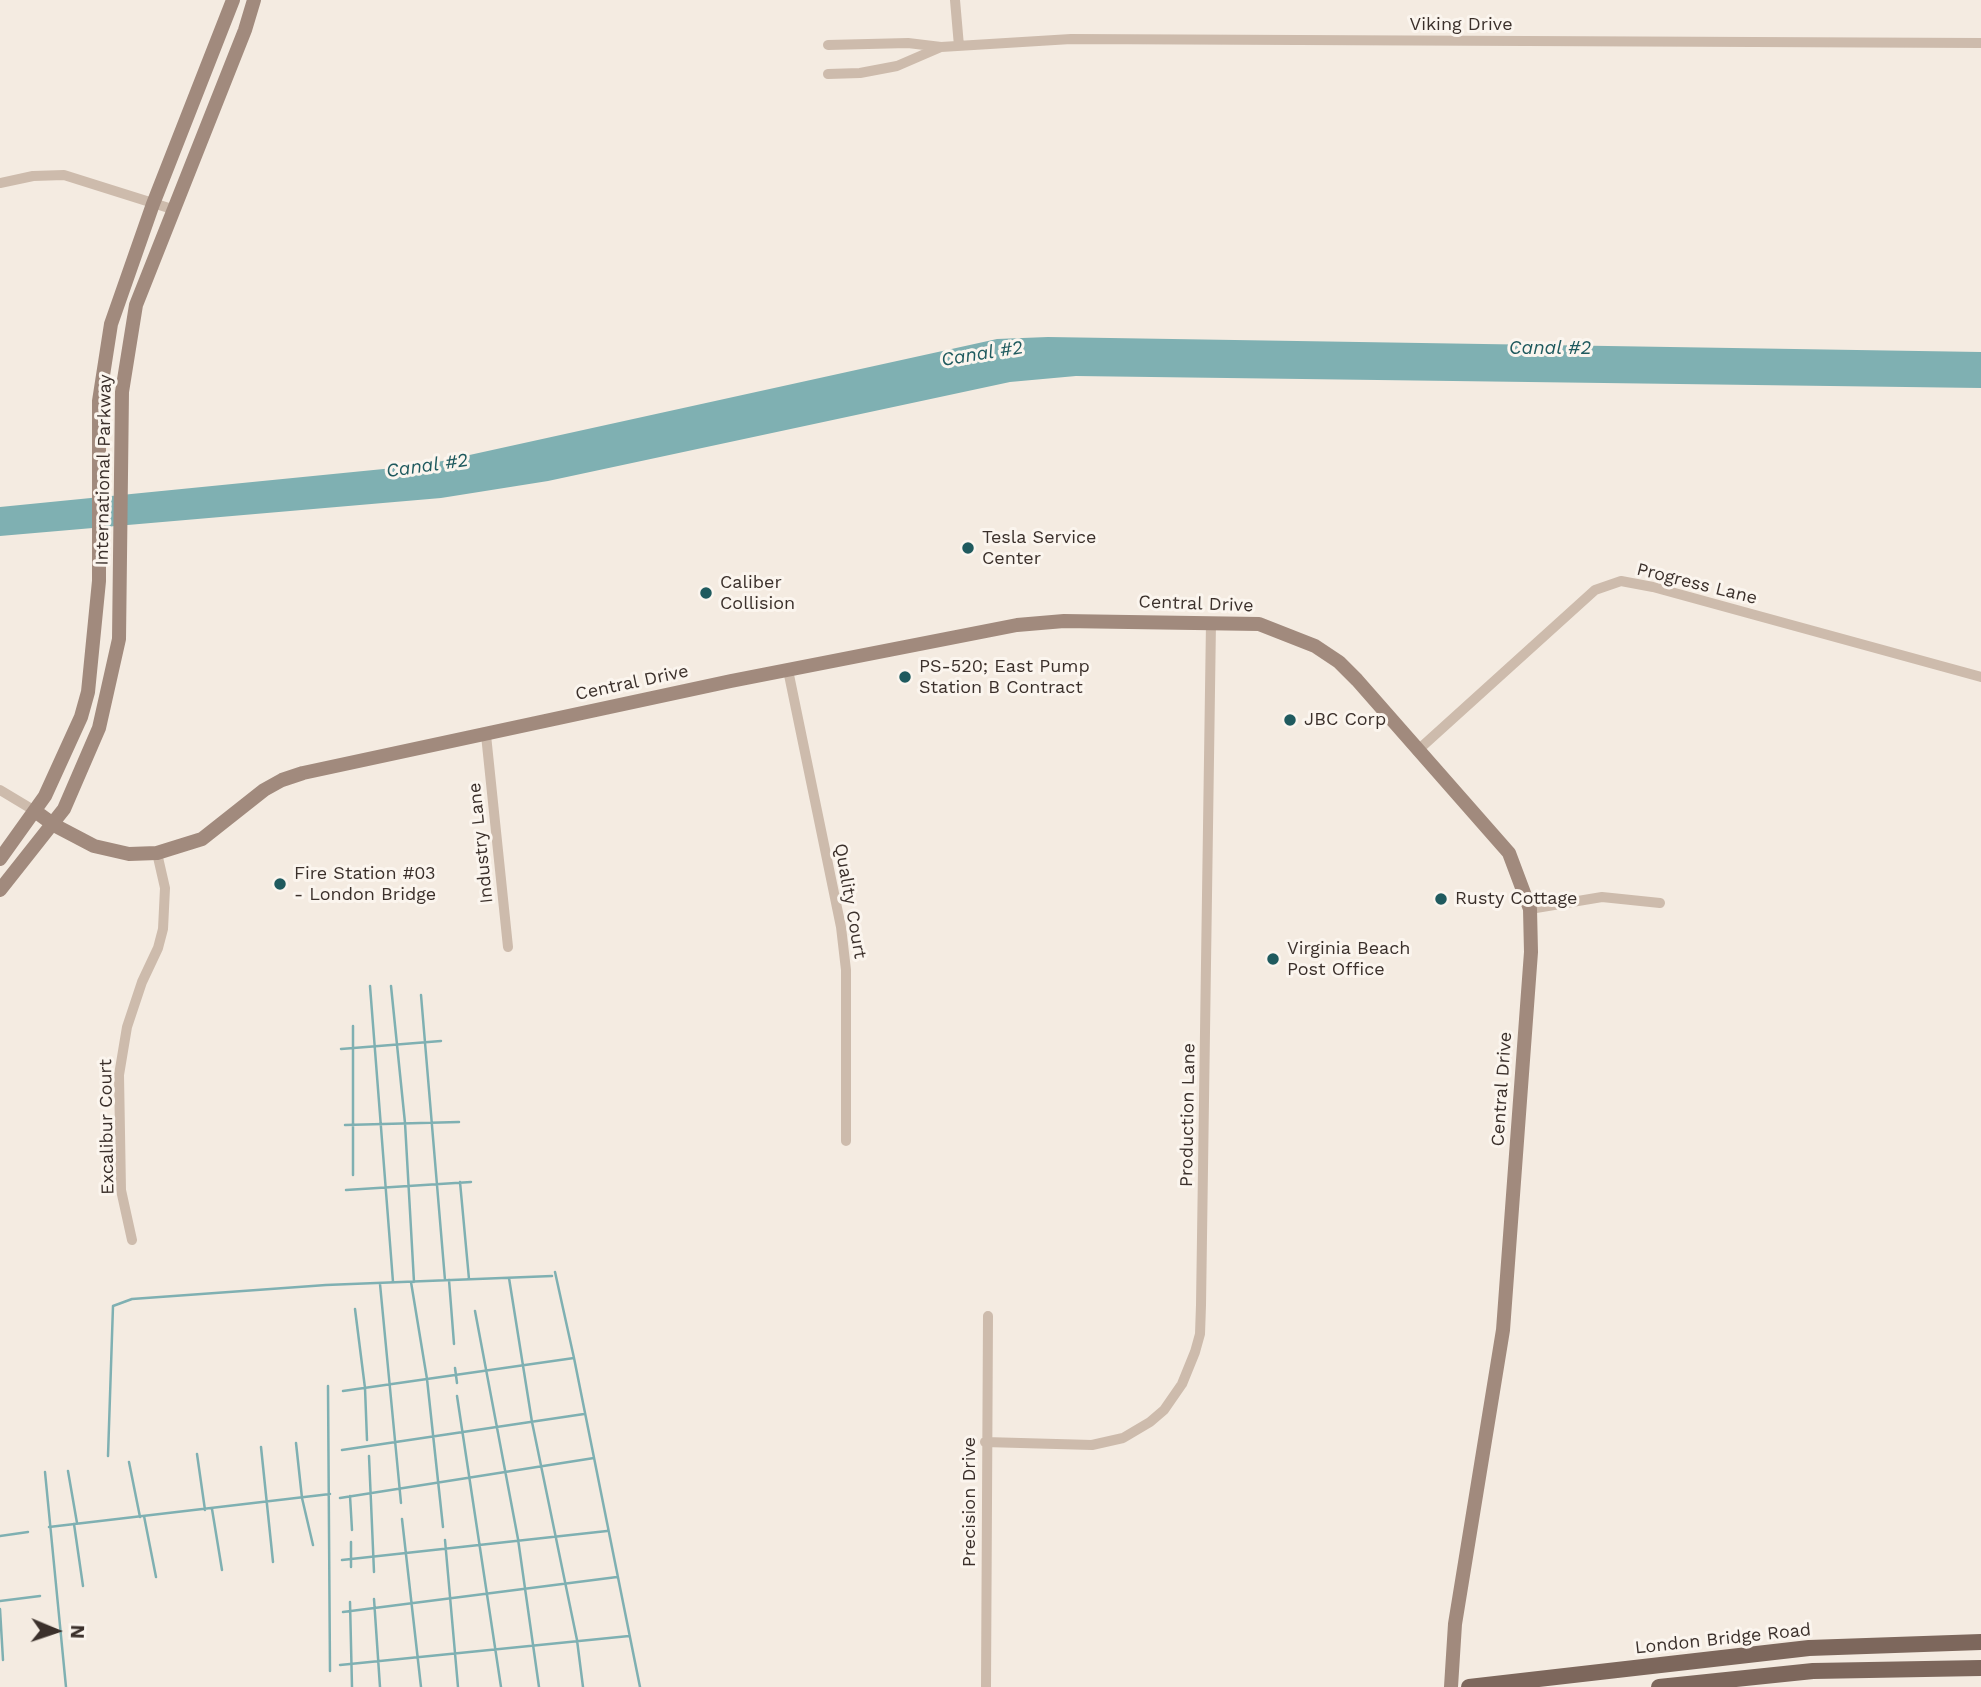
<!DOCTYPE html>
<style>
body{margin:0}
#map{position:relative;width:1981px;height:1687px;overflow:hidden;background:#f4ebe1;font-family:"Work Sans",sans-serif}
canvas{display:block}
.north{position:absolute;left:21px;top:1596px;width:70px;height:70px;-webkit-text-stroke:5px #fbf5ee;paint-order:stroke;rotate:92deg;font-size:19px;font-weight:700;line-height:28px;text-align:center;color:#3b302b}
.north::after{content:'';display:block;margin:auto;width:24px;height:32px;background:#3b302b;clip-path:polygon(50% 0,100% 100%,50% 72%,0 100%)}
</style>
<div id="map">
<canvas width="1981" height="1687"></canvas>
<div class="north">N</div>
</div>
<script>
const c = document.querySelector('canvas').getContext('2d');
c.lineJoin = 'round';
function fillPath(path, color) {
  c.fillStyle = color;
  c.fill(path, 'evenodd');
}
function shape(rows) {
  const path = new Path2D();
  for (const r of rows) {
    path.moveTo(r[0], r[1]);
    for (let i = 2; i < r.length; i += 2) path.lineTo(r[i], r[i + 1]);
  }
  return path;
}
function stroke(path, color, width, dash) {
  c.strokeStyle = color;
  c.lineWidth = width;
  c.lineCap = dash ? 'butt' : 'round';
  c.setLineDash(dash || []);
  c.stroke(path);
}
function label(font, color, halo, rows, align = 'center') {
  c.font = font + ' "Work Sans",sans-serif';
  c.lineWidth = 6;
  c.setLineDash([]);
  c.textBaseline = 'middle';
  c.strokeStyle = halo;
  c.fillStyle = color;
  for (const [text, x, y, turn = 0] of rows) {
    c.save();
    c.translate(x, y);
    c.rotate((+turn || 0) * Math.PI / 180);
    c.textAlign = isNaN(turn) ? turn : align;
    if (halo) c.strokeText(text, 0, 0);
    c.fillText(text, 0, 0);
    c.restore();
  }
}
fillPath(shape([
 [1048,337,1981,352,1981,388,1076,376,1010,382,548,481,441,498,0,536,0,507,424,465,997,339]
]), '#7fb0b2');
stroke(shape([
 [370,986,393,1282],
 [391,986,405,1123,414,1282],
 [421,995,445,1280],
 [353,1026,353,1175],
 [341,1049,441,1041],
 [345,1125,459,1122],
 [460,1182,469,1279],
 [346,1190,471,1182],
 [509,1278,532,1422,577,1640,583,1687],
 [449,1280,454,1344],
 [411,1282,427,1379,443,1527],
 [380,1284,401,1503],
 [355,1309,365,1388,367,1440],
 [475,1311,518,1539,539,1687],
 [574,1358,640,1687],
 [455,1368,457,1383],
 [328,1386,330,1671],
 [343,1391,574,1358,555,1272],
 [457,1396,501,1687],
 [296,1443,302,1498,313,1545],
 [261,1447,273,1562],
 [342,1450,584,1414],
 [197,1454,205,1510],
 [108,1456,113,1306,132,1299,326,1285,552,1276],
 [369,1456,374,1572],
 [129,1462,140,1517],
 [68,1471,77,1523],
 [45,1472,66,1687],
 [350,1496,352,1530],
 [340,1498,594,1458],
 [212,1509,222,1570],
 [144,1516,156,1577],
 [402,1519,421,1687],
 [74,1524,83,1586],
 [49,1527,330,1494],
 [0,1536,28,1532],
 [445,1540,458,1687],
 [342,1560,607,1531],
 [351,1567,351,1542],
 [374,1599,380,1687],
 [0,1601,40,1596],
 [350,1602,352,1687],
 [0,1609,3,1660],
 [343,1612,617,1577],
 [340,1665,629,1636]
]), '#7fb0b2', 2.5);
stroke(shape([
 [955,0,959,46],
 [828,45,908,43,941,47,1071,39,1981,43],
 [828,74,860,73,897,66,941,47],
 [0,183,33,176,64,175,172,209],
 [788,670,841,927,846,970,846,1141],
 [486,735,508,947],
 [1417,751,1595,590,1621,581,1653,587,1981,677],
 [0,790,35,811],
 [1530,909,1602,897,1660,903],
 [132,1240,121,1190,119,1075,127,1027,142,982,158,948,163,929,165,888,157,853],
 [985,1442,1092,1445,1123,1438,1150,1422,1164,1410,1182,1384,1195,1352,1200,1334,1201,1305,1211,622],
 [986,1687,988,1316]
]), '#cdbbac', 10);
stroke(shape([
 [35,811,54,825,94,846,129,854,157,853,202,839,264,790,282,780,303,773,731,681,1017,625,1064,621,1259,624,1315,646,1339,662,1357,680,1509,853,1530,909,1531,952,1503,1330,1455,1624,1451,1687],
 [0,859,45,796,81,717,88,692,99,581,99,401,111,324,153,204,233,0],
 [0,890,64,809,99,728,119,639,122,392,136,305,245,30,254,0]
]), '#a18a7d', 14);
stroke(shape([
 [1469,1687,1809,1648,1981,1642],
 [1659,1687,1813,1671,1981,1668]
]), '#7d675c', 16);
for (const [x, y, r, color] of [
 [968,548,7,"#1f5a5e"],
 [706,593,7,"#1f5a5e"],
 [905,677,7,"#1f5a5e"],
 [1290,720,7,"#1f5a5e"],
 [280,884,7,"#1f5a5e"],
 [1441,899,7,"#1f5a5e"],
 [1273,959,7,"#1f5a5e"]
]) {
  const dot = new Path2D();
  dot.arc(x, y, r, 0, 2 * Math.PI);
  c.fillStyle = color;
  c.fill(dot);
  stroke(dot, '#fbf5ee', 2.5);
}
label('18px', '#3b302b', '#fbf5ee', [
 ["Viking Drive",1461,25],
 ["International Parkway",104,470,-89],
 ["Progress Lane",1697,584,14],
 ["Central Drive",1196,604,2],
 ["Central Drive",632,683,-12],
 ["Industry Lane",481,843,-96],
 ["Quality Court",850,901,80],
 ["Central Drive",1502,1089,-86],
 ["Production Lane",1188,1115,-89],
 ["Excalibur Court",107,1127,-91],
 ["Precision Drive",970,1502,-90],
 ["London Bridge Road",1723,1639,-6]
]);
label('18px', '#3b302b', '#fbf5ee', [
 ["Tesla Service",982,538],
 ["Center",982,559],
 ["Caliber",720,583],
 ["Collision",720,604],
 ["PS-520; East Pump",919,667],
 ["Station B Contract",919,688],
 ["JBC Corp",1304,720],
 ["Fire Station #03",294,874],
 ["- London Bridge",294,895],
 ["Rusty Cottage",1455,899],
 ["Virginia Beach",1287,949],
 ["Post Office",1287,970]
], 'left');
label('italic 19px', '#1f5a5e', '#fbf5ee', [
 ["Canal #2",1550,348],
 ["Canal #2",982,354,-9],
 ["Canal #2",427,466,-8]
]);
</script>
